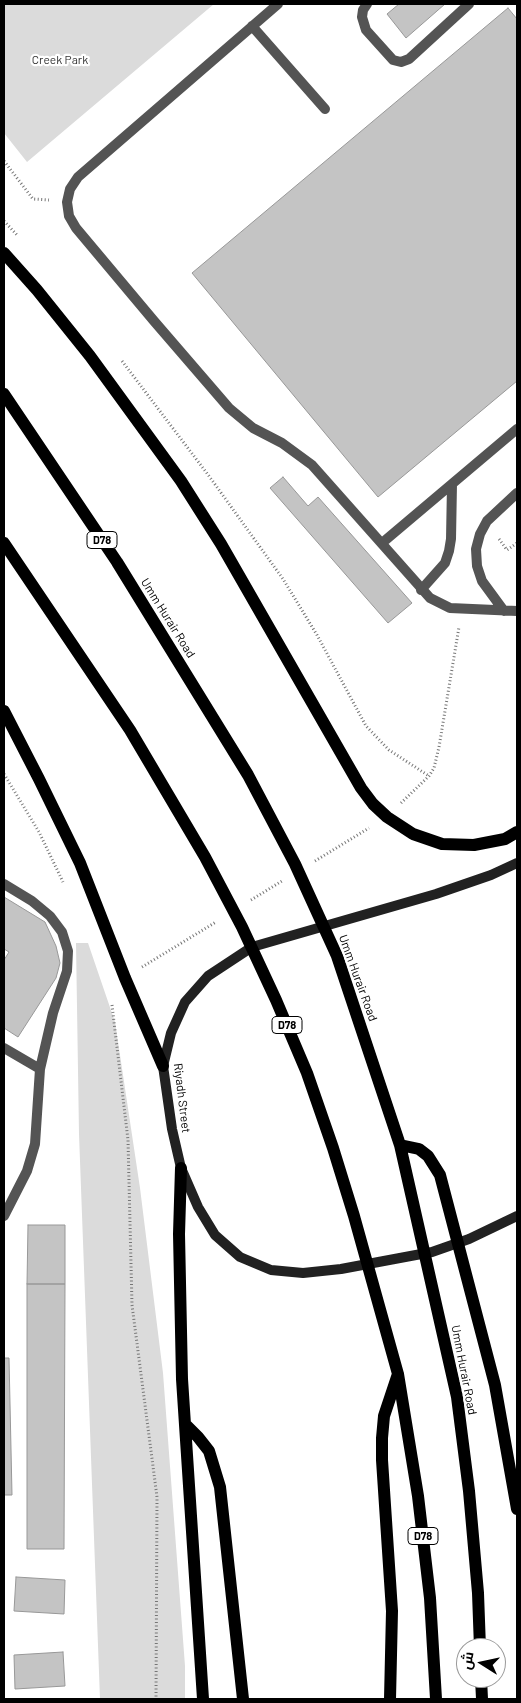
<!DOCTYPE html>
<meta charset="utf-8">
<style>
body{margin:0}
#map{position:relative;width:521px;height:1703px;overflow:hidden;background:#fff;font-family:Barlow,Cairo,sans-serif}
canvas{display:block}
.frame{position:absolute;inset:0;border:5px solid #000;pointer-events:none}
.north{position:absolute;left:456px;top:1638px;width:50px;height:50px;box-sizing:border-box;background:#fff;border:1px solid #999;border-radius:50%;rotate:280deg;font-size:14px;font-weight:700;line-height:20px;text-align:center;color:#000}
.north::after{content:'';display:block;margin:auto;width:18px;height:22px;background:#000;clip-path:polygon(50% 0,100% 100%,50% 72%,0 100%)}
</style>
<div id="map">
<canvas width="521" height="1703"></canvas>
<div class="frame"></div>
<div class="north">ش</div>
</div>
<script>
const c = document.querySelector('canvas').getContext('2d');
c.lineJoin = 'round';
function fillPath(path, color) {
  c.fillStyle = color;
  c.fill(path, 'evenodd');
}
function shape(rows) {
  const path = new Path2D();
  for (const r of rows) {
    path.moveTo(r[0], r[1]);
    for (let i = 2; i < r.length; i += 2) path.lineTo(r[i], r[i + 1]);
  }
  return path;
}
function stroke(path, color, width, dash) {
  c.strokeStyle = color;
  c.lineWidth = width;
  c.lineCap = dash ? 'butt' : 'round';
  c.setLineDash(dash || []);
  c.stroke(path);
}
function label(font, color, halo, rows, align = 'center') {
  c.font = font + ' Barlow,sans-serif';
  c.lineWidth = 4.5;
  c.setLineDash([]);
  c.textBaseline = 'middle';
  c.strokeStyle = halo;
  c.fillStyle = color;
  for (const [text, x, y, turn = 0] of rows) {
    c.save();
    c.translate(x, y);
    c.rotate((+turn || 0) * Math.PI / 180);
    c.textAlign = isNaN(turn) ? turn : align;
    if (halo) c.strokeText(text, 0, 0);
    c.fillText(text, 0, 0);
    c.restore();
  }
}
fillPath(shape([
 [4,4,214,4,27,162,4,133],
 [76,943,88,943,115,1022,140,1188,163,1373,185,1666,185,1699,100,1699,79,1134]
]), '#dbdbdb');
const building = shape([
 [399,4,445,4,406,38,387,14,399,4],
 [508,8,517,19,517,381,378,497,192,273,508,8],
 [283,477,308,506,318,497,412,603,388,623,270,488,283,477],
 [4,897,45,922,56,946,60,963,56,978,18,1037,4,1028,4,960,9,952,4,949,4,897],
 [28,1225,65,1225,65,1284,27,1284,28,1225],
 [27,1284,65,1284,64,1549,27,1549,27,1284],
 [4,1358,9,1358,12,1495,4,1495,4,1358],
 [16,1577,65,1580,64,1614,14,1611,16,1577],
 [63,1652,65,1686,15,1689,14,1655,63,1652]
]);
fillPath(building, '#c4c4c4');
stroke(building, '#989898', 1);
stroke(shape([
 [4,161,33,199,49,200],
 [4,221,17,235],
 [122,361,209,476,283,579,317,635,366,726,389,750,429,776],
 [499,539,507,550,517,543],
 [4,774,39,832,63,882],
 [401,803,429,776,434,768,439,747,459,627],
 [315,861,369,828],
 [251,900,282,881],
 [142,967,216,922],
 [112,1005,128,1140,132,1305,157,1497,156,1699]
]), '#767676', 3, [1, 2.5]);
stroke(shape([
 [278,4,78,177,70,189,67,202,69,216,76,228,154,321,229,408,253,428,282,443,312,465,430,598,450,608,517,611],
 [367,4,363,10,362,17,366,30,393,60,401,62,409,59,469,4],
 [252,26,325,109],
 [382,543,517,429],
 [421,590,445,563,449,551,451,539,452,484],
 [504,611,482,581,477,566,476,549,480,534,487,521,517,493]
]), '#545454', 10);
stroke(shape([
 [4,884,32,901,50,916,62,932,68,951,67,971,53,1013,40,1069,35,1144,27,1171,4,1216],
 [4,1048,40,1069]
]), '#545454', 10);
stroke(shape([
 [517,863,491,875,436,894,252,947,208,976,185,1002,171,1033,163,1066,172,1129,181,1168,198,1207,215,1235,240,1257,271,1270,303,1273,341,1269,432,1252,469,1239,517,1216]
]), '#212121', 10);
stroke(shape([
 [4,253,37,290,90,356,181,481,221,544,361,788,373,804,387,817,413,834,442,844,474,845,505,839,517,832],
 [4,394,117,562,248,775,295,864,337,956,400,1145,457,1397,469,1491,478,1593,480,1648],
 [4,543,130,730,205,857,242,927,276,1000,307,1073,333,1148,354,1216,398,1374,418,1496,430,1598,436,1699],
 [4,711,39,779,80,863,125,978,163,1066],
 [400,1145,419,1149,428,1156,440,1175,495,1385,517,1509],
 [181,1168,179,1234,182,1379,203,1699],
 [185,1424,198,1437,209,1451,220,1487,243,1699],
 [481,1678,482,1699],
 [390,1699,392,1611,382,1460,382,1438,384,1416,398,1374]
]), '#000', 12);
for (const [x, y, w] of [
 [102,540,30],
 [287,1025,30],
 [423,1536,30]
]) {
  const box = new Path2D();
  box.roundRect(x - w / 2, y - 8.5, w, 17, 4);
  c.fillStyle = '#fff';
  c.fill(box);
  stroke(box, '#000', 1);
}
label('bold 11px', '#000', null, [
 ["D78",102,540],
 ["D78",287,1025],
 ["D78",423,1536]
]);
label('12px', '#323232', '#fff', [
 ["Creek Park",60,60]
]);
label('12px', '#000', '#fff', [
 ["Umm Hurair Road",168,618,58],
 ["Umm Hurair Road",358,978,70],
 ["Riyadh Street",182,1098,83],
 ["Umm Hurair Road",464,1370,79]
]);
</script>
